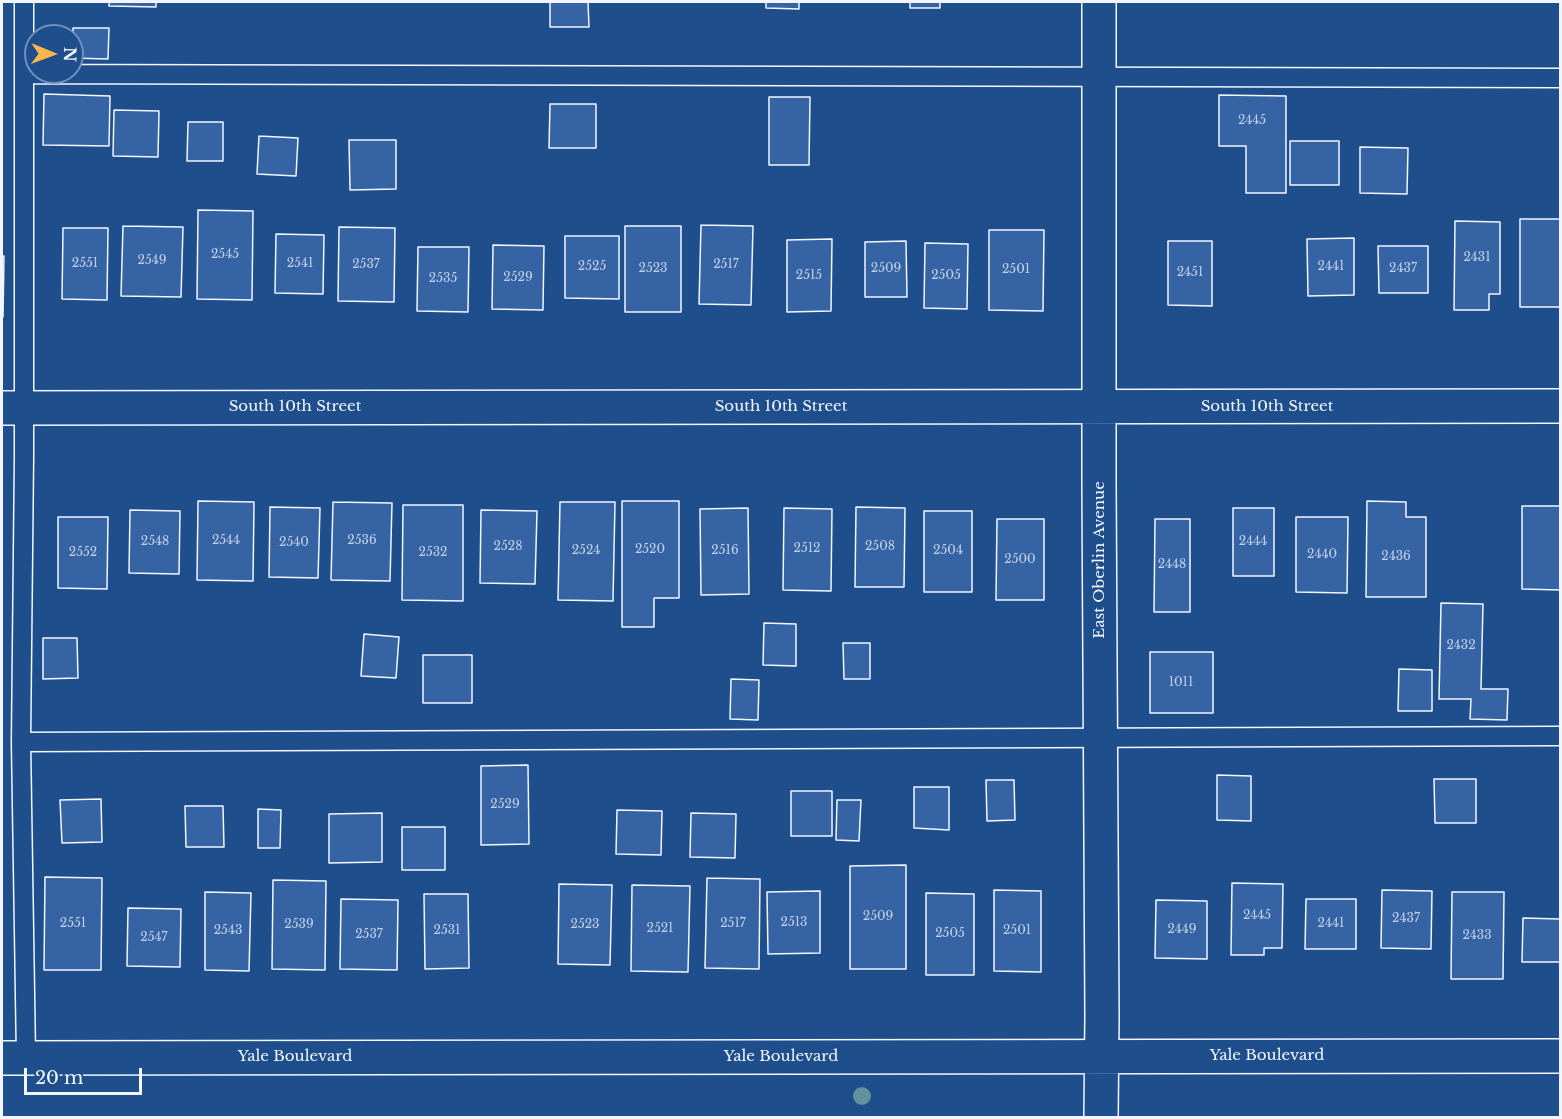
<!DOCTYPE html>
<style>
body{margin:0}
#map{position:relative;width:1562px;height:1119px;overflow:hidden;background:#1f4e8c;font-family:"Libre Baskerville",serif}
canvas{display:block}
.frame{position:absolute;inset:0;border:3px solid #f2f6ff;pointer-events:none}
.north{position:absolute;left:24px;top:24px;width:60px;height:60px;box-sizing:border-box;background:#1f4e8c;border:2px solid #7391ba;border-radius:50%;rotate:91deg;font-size:16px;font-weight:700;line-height:24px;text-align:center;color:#f2f6ff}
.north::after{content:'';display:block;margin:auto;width:21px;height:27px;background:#ffb74d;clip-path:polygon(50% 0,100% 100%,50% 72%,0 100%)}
.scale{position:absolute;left:24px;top:1068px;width:118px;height:27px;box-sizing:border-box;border:3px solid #f2f6ff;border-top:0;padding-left:8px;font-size:18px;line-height:21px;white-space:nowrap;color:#f2f6ff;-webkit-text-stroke:4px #1f4e8c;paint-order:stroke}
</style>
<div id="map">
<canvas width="1562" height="1119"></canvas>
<div class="frame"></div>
<div class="north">N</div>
<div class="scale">20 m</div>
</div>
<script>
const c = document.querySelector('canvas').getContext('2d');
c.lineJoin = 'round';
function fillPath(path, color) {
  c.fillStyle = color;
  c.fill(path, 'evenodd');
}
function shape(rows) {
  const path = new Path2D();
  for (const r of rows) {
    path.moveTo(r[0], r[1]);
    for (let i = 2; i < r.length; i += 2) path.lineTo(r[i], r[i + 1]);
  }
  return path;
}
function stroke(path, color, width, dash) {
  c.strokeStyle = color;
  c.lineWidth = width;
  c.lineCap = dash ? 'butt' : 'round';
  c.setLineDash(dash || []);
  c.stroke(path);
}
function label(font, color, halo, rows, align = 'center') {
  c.font = font + ' "Libre Baskerville",serif';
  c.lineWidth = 4.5;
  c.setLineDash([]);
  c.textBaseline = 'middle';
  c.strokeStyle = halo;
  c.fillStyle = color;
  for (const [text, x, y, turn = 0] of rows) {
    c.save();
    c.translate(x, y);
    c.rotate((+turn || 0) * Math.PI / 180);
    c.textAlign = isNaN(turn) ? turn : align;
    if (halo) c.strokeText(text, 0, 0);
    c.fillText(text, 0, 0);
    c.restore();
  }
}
const building = shape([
 [109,2,156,2,156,7,109,6,109,2],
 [550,2,588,2,589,27,550,27,550,2],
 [766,2,799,2,799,9,766,8,766,2],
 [910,2,940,2,940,8,910,8,910,2],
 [73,28,109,28,108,59,72,58,73,28],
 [44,94,110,96,109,146,43,145,44,94],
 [1219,95,1286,96,1286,193,1246,193,1246,146,1219,146,1219,95],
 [769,97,810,97,809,165,769,165,769,97],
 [550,104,596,104,596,148,549,148,550,104],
 [114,110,159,111,158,157,113,156,114,110],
 [188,122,223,122,223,161,187,161,188,122],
 [259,136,298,138,296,176,257,174,259,136],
 [349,140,396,140,396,189,350,190,349,140],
 [1290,141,1339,141,1339,185,1290,185,1290,141],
 [1360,147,1408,148,1407,194,1360,193,1360,147],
 [198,210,253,211,252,300,197,299,198,210],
 [1520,219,1560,219,1560,307,1520,307,1520,219],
 [1455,221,1500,222,1500,294,1489,294,1489,310,1454,310,1455,221],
 [701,225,753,226,751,305,699,304,701,225],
 [123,226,183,227,181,297,121,296,123,226],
 [625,226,681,226,681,312,625,312,625,226],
 [339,227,395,228,394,302,338,301,339,227],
 [63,228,108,228,107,300,62,299,63,228],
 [989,230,1044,230,1043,311,989,310,989,230],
 [276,234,324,235,323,294,275,293,276,234],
 [565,236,619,236,619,299,565,298,565,236],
 [1354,238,1354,295,1308,296,1307,239,1354,238],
 [832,239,831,311,787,312,787,240,832,239],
 [906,241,907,297,865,297,865,242,906,241],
 [1168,241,1212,241,1212,306,1168,305,1168,241],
 [925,243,968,244,967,309,924,308,925,243],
 [493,245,544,246,543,310,492,309,493,245],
 [1378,246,1428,246,1428,293,1379,293,1378,246],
 [418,247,469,247,468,312,417,311,418,247],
 [2,256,4,256,3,317,2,317,2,256],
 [198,501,254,502,253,581,197,580,198,501],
 [622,501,679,501,679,598,654,598,654,627,622,627,622,501],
 [1367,501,1406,502,1406,517,1426,517,1426,597,1366,597,1367,501],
 [333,502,392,503,390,581,331,580,333,502],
 [560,502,615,502,613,601,558,600,560,502],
 [403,505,463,505,463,601,402,600,403,505],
 [1522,506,1560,506,1560,590,1522,589,1522,506],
 [270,507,320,508,318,578,269,577,270,507],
 [856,507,905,508,904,587,855,587,856,507],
 [748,508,749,594,701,595,700,509,748,508],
 [784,508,832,509,831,591,783,590,784,508],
 [1233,508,1274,508,1274,576,1233,576,1233,508],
 [130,510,180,511,179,574,129,573,130,510],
 [481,510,537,511,535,584,480,583,481,510],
 [924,511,972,511,972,592,924,592,924,511],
 [58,517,108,517,107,589,58,588,58,517],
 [1296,517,1348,517,1347,593,1296,592,1296,517],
 [997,519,1044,519,1044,600,996,600,997,519],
 [1155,519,1190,519,1190,612,1154,612,1155,519],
 [1441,603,1483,604,1481,689,1508,689,1507,720,1470,719,1471,699,1439,699,1441,603],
 [764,623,796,624,796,666,763,665,764,623],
 [364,634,399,637,396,678,361,676,364,634],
 [43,638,77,638,78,678,43,679,43,638],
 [843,643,870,643,870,679,844,679,843,643],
 [1150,652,1213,652,1213,713,1150,713,1150,652],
 [423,655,472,655,472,703,423,703,423,655],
 [1399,669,1432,670,1432,711,1398,711,1399,669],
 [731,679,759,680,758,720,730,719,731,679],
 [528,765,529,844,481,845,481,766,528,765],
 [1217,775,1251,776,1251,821,1217,820,1217,775],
 [1434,779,1476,779,1476,823,1435,823,1434,779],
 [986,780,1014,780,1015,820,987,821,986,780],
 [914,787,949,787,949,830,914,828,914,787],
 [791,791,832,791,832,836,791,836,791,791],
 [101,799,102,842,62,843,60,800,101,799],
 [837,800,861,800,859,841,836,840,837,800],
 [185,806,223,806,224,847,186,847,185,806],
 [258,809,281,810,280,848,258,848,258,809],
 [617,810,662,811,661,855,616,854,617,810],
 [382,813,382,862,329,863,329,814,382,813],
 [691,813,736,814,735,858,690,857,691,813],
 [402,827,445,827,445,870,402,870,402,827],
 [906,865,906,969,850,969,850,866,906,865],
 [45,877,102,878,101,970,44,970,45,877],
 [707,878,760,879,759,969,705,968,707,878],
 [273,880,326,881,325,970,272,969,273,880],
 [1232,883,1283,884,1282,948,1264,948,1264,955,1231,955,1232,883],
 [559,884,612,885,610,965,558,964,559,884],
 [632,885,690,886,688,972,631,971,632,885],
 [994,890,1041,891,1041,972,994,971,994,890],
 [1382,890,1432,891,1431,949,1381,948,1382,890],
 [820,891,820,953,768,954,767,892,820,891],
 [205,892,251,893,249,971,205,970,205,892],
 [1452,892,1504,892,1503,979,1451,979,1452,892],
 [926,893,974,894,974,975,926,975,926,893],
 [424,894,468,894,469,968,425,969,424,894],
 [341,899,398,900,397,970,340,969,341,899],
 [1306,899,1356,899,1356,949,1305,949,1306,899],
 [1156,900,1207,901,1207,959,1155,958,1156,900],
 [128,908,181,909,180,967,127,966,128,908],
 [1523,918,1560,919,1560,962,1522,962,1523,918]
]);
fillPath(building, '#3563a3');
stroke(building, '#f2f6ff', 1.5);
const lane = shape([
 [24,2,24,456,21,742,26,1057],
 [24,74,1560,78],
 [21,742,1560,736]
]);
const street = shape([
 [1099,2,1099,483,1102,1016,1101,1118],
 [2,408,1560,406],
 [2,1058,1560,1056]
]);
stroke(lane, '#f2f6ff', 21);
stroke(street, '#f2f6ff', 36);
stroke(lane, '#1f4e8c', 18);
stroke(street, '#1f4e8c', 33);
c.fillStyle = '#61919a';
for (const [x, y] of [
 [862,1096]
]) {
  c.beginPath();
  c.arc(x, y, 9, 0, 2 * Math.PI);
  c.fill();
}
label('12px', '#c3d1e8', null, [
 ["2445",1252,121],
 ["2545",225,255],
 ["2431",1477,258],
 ["2549",152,261],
 ["2551",85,264],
 ["2541",300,264],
 ["2537",366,265],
 ["2517",726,265],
 ["2525",592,267],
 ["2441",1331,267],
 ["2523",653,269],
 ["2509",886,269],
 ["2437",1403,269],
 ["2501",1016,270],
 ["2451",1190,273],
 ["2515",809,276],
 ["2505",946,276],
 ["2529",518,278],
 ["2535",443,279],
 ["2544",226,541],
 ["2536",362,541],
 ["2548",155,542],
 ["2444",1253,542],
 ["2540",294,543],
 ["2528",508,547],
 ["2508",880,547],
 ["2512",807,549],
 ["2520",650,550],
 ["2524",586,551],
 ["2516",725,551],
 ["2504",948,551],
 ["2552",83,553],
 ["2532",433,553],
 ["2440",1322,555],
 ["2436",1396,557],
 ["2500",1020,560],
 ["2448",1172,565],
 ["2432",1461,646],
 ["1011",1181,683],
 ["2529",505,805],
 ["2445",1257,916],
 ["2509",878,917],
 ["2437",1406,919],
 ["2513",794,923],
 ["2551",73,924],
 ["2517",733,924],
 ["2441",1331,924],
 ["2539",299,925],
 ["2523",585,925],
 ["2521",660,929],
 ["2449",1182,930],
 ["2543",228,931],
 ["2531",447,931],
 ["2501",1017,931],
 ["2505",950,934],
 ["2537",369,935],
 ["2433",1477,936],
 ["2547",154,938]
]);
label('15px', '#f2f6ff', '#1f4e8c', [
 ["South 10th Street",295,407],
 ["South 10th Street",781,407],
 ["South 10th Street",1267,407],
 ["East Oberlin Avenue",1100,560,-90],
 ["Yale Boulevard",1267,1056],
 ["Yale Boulevard",295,1057],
 ["Yale Boulevard",781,1057]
]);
</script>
